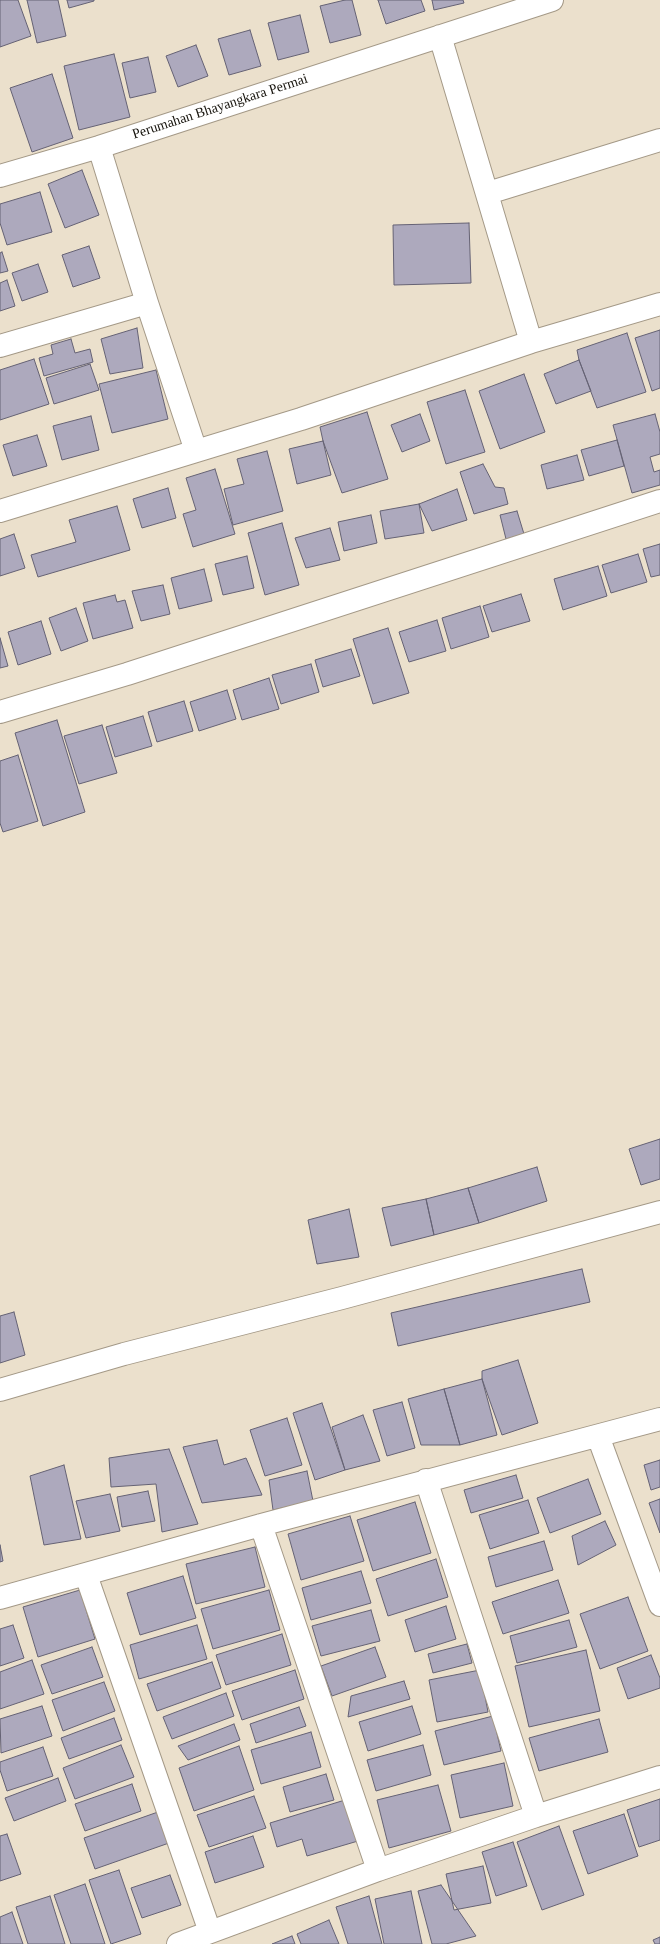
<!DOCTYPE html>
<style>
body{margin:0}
canvas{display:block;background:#ebe0cc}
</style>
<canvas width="660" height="1944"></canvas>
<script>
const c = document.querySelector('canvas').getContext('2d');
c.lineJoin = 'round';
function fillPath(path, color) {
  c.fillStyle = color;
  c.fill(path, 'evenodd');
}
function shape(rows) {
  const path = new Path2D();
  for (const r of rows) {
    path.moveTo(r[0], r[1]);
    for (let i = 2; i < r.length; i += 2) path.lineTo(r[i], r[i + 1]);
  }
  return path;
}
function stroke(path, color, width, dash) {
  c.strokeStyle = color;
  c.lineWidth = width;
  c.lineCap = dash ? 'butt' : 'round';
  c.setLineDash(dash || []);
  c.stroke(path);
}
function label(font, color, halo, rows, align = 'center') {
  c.font = font + ' "Times New Roman",serif';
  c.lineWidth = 3;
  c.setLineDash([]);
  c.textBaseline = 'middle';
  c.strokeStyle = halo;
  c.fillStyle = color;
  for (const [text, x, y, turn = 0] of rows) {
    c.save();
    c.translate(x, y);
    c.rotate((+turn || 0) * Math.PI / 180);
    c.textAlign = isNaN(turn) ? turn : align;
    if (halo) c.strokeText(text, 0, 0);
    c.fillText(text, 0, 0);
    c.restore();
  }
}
const building = shape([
 [0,0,18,0,31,36,0,47,0,0],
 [27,0,58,0,66,36,37,43,27,0],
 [67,0,94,0,94,1,69,8,67,0],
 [345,0,352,0,361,35,330,43,320,6,345,0],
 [378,0,421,0,425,11,386,24,378,0],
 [432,0,463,0,464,3,434,10,432,0],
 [300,15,309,52,278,60,268,23,300,15],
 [250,30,261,66,229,75,218,39,250,30],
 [196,45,208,76,178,87,166,56,196,45],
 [114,54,130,117,79,130,64,66,114,54],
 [148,57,156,92,130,98,122,63,148,57],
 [52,74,73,138,32,152,10,88,52,74],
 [82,170,99,215,65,228,48,184,82,170],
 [40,192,52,232,7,245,0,223,0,204,40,192],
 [469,223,471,283,394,285,393,225,469,223],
 [89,246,100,278,73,287,62,255,89,246],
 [2,252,8,271,0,273,0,253,2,252],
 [38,264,48,292,22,301,12,273,38,264],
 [7,280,15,306,0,311,0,283,7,280],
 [137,328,143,368,110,374,101,339,137,328],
 [660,330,660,388,652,391,635,338,660,330],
 [627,333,646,392,597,408,579,360,577,350,627,333],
 [71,339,75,353,90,349,93,362,44,376,39,358,53,354,51,345,71,339],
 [34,359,49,404,0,420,0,370,34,359],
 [579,360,591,391,556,404,544,374,579,360],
 [90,364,99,390,54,404,46,378,90,364],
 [156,370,168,419,112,433,99,384,156,370],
 [524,374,545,432,500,449,479,391,524,374],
 [465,390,485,452,446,464,427,402,465,390],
 [367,412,388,479,342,493,323,441,320,427,367,412],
 [420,414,430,441,402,452,391,425,420,414],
 [655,414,660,432,660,454,650,457,654,472,660,470,660,485,632,493,613,425,655,414],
 [91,416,99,450,62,460,53,426,91,416],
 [37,435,47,466,13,476,3,445,37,435],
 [617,440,624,466,589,476,581,450,617,440],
 [323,441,331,475,297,484,289,449,323,441],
 [267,451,283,511,233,525,224,489,244,484,237,459,267,451],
 [577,455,584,480,547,489,541,465,577,455],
 [483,464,495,487,504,488,508,504,474,514,460,472,483,464],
 [215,469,235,534,193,547,183,514,196,510,186,478,215,469],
 [168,488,176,518,142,528,133,499,168,488],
 [457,489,467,520,432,531,419,504,457,489],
 [419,504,424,533,385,539,380,511,419,504],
 [117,506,130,550,38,577,31,555,76,542,69,520,117,506],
 [517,511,524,534,506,539,500,515,517,511],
 [371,515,377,543,344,551,338,522,371,515],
 [282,523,299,585,265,595,248,533,282,523],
 [330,528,340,560,306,568,295,538,330,528],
 [14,534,25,568,0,576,0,539,14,534],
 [660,544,660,575,651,577,643,549,660,544],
 [638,554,647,582,611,593,602,565,638,554],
 [247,556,254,588,223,595,215,564,247,556],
 [598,566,607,596,563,610,554,579,598,566],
 [204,569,212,601,179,609,171,578,204,569],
 [163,585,170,614,141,621,132,591,163,585],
 [521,594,530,621,492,632,483,606,521,594],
 [115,595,117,602,125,600,133,628,93,639,83,603,115,595],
 [480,606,489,637,451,649,442,618,480,606],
 [76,608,88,641,61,651,49,618,76,608],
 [437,620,446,651,409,662,399,632,437,620],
 [41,621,51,654,18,665,8,632,41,621],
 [388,628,409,693,373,704,353,639,388,628],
 [0,638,8,666,0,668,0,638],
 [351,649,360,676,323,687,315,660,351,649],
 [311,664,319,692,281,704,272,675,311,664],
 [269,678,279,709,242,720,233,690,269,678],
 [227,690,236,719,199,731,190,702,227,690],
 [184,701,193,731,157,742,148,712,184,701],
 [143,716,152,746,115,757,106,727,143,716],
 [57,720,85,812,43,826,15,733,57,720],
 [102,725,117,773,79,784,64,736,102,725],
 [18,755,38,821,3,832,0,823,0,761,18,755],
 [660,1139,660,1179,641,1185,629,1149,660,1139],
 [537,1167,547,1201,479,1223,468,1188,537,1167],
 [468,1188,479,1223,434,1235,426,1199,468,1188],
 [426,1199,434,1235,391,1246,382,1208,426,1199],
 [349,1209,359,1257,317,1264,308,1220,349,1209],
 [582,1269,590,1302,398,1346,391,1313,582,1269],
 [14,1312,25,1355,0,1363,0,1316,14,1312],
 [518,1360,538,1423,502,1435,482,1379,482,1371,518,1360],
 [482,1379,497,1435,460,1445,444,1389,482,1379],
 [444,1389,460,1445,421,1445,408,1399,444,1389],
 [402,1402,415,1448,387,1456,373,1410,402,1402],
 [322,1403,345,1470,315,1480,293,1413,322,1403],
 [363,1415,380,1461,345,1470,332,1427,363,1415],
 [287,1418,302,1465,265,1476,250,1430,287,1418],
 [217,1440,224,1465,246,1458,262,1495,202,1503,183,1447,217,1440],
 [169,1449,198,1524,162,1532,156,1484,111,1487,109,1458,169,1449],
 [660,1460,660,1487,651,1490,644,1465,660,1460],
 [64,1465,81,1539,44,1545,30,1476,64,1465],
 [307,1471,313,1501,273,1510,269,1480,307,1471],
 [516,1475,523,1498,471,1513,464,1490,516,1475],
 [588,1479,601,1514,550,1533,537,1498,588,1479],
 [148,1491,155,1521,122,1527,117,1497,148,1491],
 [110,1494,120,1531,86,1538,76,1501,110,1494],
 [660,1499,660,1533,649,1503,660,1499],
 [528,1500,539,1533,490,1549,479,1515,528,1500],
 [415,1502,431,1553,373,1571,357,1520,415,1502],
 [350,1516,364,1561,301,1580,288,1534,350,1516],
 [605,1521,616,1545,578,1565,572,1536,605,1521],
 [544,1541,553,1570,496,1587,488,1557,544,1541],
 [0,1545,3,1561,0,1562,0,1545],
 [255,1547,265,1587,196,1604,186,1564,255,1547],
 [436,1559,448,1597,388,1616,376,1579,436,1559],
 [361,1571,371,1603,311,1620,302,1588,361,1571],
 [183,1576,196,1618,140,1635,127,1593,183,1576],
 [558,1580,569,1613,503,1634,492,1602,558,1580],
 [80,1590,95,1639,38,1657,23,1607,80,1590],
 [269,1590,280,1630,213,1649,201,1609,269,1590],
 [628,1597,648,1651,600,1669,580,1614,628,1597],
 [446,1606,456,1639,415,1652,405,1620,446,1606],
 [371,1610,380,1641,321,1656,312,1626,371,1610],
 [569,1620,577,1647,517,1663,510,1636,569,1620],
 [13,1625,24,1658,0,1666,0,1629,13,1625],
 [197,1625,207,1659,139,1679,130,1645,197,1625],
 [282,1634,291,1665,226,1685,216,1655,282,1634],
 [467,1644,472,1663,433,1673,428,1654,467,1644],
 [92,1647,103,1677,52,1694,41,1665,92,1647],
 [375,1647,386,1677,332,1696,321,1666,375,1647],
 [586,1650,600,1711,529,1727,515,1666,586,1650],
 [651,1655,660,1678,660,1688,628,1699,617,1668,651,1655],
 [32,1660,44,1694,0,1709,0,1672,32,1660],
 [212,1662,221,1688,157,1711,147,1684,212,1662],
 [295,1670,304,1699,242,1720,232,1691,295,1670],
 [480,1670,488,1712,437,1722,429,1680,480,1670],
 [404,1681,410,1699,348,1717,351,1696,404,1681],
 [104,1682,115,1711,63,1731,52,1700,104,1682],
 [226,1693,234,1716,172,1739,163,1717,226,1693],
 [42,1706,52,1736,1,1753,0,1719,42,1706],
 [412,1706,421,1734,368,1751,359,1722,412,1706],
 [299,1707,306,1726,256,1743,250,1724,299,1707],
 [493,1716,501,1751,444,1765,435,1731,493,1716],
 [114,1718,122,1740,69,1759,61,1738,114,1718],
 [599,1719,608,1752,539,1771,529,1738,599,1719],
 [234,1724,240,1740,188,1760,178,1746,234,1724],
 [311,1732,321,1767,261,1784,251,1750,311,1732],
 [121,1745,134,1777,75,1799,63,1768,121,1745],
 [423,1745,431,1775,376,1791,367,1760,423,1745],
 [239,1746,254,1790,194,1811,179,1768,239,1746],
 [43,1747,53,1776,7,1791,0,1770,0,1762,43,1747],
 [504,1763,513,1806,460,1818,451,1775,504,1763],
 [326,1774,334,1800,290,1812,283,1787,326,1774],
 [58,1778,66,1801,14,1821,5,1798,58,1778],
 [132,1784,141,1811,85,1831,75,1804,132,1784],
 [438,1785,451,1831,389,1848,377,1800,438,1785],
 [254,1796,266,1828,209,1847,197,1815,254,1796],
 [660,1799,660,1840,639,1847,627,1810,660,1799],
 [345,1800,358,1841,307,1856,302,1839,277,1847,270,1823,345,1800],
 [158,1812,169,1843,95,1869,84,1838,158,1812],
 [624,1814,638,1856,588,1874,573,1831,624,1814],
 [559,1826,584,1895,542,1910,517,1842,559,1826],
 [7,1834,21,1874,0,1881,0,1836,7,1834],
 [253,1836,264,1867,215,1883,205,1852,253,1836],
 [513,1842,527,1886,496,1896,482,1852,513,1842],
 [483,1866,491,1903,454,1910,446,1874,483,1866],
 [119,1870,141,1934,111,1944,89,1880,119,1870],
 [170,1875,181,1905,142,1918,131,1888,170,1875],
 [85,1884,105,1944,71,1944,54,1895,85,1884],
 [441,1885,476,1936,446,1944,432,1944,418,1891,441,1885],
 [411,1891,422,1944,384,1944,375,1899,411,1891],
 [50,1896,65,1944,28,1944,16,1907,50,1896],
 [369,1896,382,1944,348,1944,336,1907,369,1896],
 [12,1912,23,1944,0,1944,0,1917,12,1912],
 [329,1920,339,1944,301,1944,297,1934,329,1920],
 [292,1936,295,1944,272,1944,292,1936],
 [660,1937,660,1944,655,1944,653,1940,660,1937]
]);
fillPath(building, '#ada9bd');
stroke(building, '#656274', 1);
const street = shape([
 [440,36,531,342],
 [0,176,99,147,552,0],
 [488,193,660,140],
 [147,303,196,451],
 [0,346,147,303,99,147],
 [0,511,301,419,531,342,660,304],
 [0,712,127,674,660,501],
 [0,1390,124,1354,342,1298,660,1212],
 [598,1436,660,1605],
 [426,1480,536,1816],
 [261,1525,378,1870],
 [86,1575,210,1932],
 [0,1598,261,1525,660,1419],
 [178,1944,378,1870,536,1816,660,1777]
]);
stroke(street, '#a49987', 24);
stroke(street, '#fff', 22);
label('14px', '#16130c', '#fff', [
 ["Perumahan Bhayangkara Permai",220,107,-18]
]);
</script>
